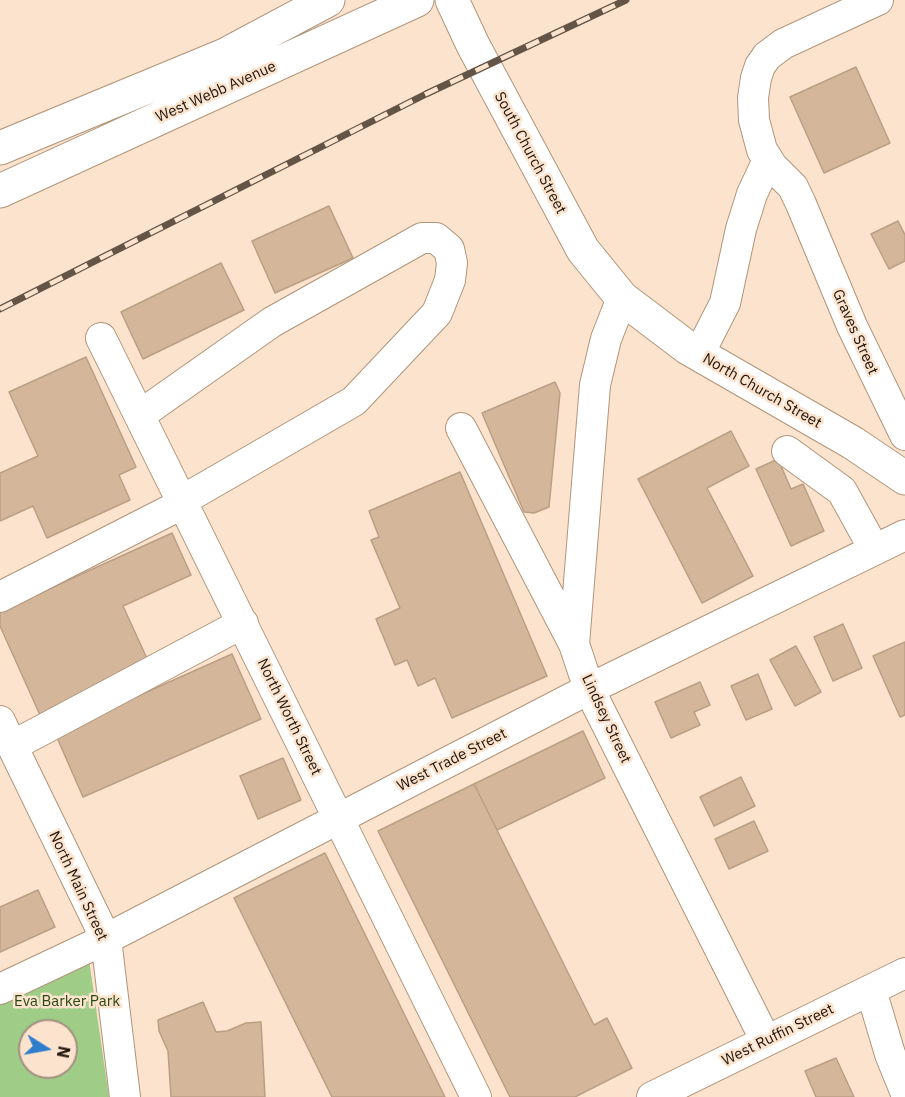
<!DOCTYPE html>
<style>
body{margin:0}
#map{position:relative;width:905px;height:1097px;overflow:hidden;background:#fbe3cd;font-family:"IBM Plex Sans",sans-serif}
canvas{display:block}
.north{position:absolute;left:18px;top:1019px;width:60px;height:60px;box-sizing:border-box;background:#fbe3cd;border:2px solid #a3907f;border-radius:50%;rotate:101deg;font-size:16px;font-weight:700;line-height:24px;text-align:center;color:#1f140a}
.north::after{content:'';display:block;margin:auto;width:21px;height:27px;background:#2f7dcd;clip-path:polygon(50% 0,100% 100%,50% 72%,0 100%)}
</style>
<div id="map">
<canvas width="905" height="1097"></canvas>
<div class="north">N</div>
</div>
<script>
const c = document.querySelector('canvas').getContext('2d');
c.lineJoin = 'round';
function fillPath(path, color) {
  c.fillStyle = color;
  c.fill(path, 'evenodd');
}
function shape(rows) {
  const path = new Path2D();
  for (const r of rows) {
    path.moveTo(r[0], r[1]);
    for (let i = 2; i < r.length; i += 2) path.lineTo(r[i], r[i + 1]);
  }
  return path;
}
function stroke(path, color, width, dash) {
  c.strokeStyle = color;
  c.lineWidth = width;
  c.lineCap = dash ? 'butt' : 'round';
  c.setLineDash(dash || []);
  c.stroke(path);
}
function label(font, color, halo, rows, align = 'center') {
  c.font = font + ' "IBM Plex Sans",sans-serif';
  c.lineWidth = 5;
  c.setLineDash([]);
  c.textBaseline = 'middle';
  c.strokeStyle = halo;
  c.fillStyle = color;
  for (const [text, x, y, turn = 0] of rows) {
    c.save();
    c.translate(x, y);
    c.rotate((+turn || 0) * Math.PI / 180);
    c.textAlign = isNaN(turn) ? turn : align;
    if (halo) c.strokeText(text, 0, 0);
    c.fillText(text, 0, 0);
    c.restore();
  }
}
fillPath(shape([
 [89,960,109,1097,0,1097,0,1004],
 [30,1031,66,1031,66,1067,30,1067]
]), '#9fcd88');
const building = shape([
 [856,67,890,143,824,173,790,97,856,67],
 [329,206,353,258,275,293,252,241,329,206],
 [898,221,905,235,905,261,889,269,871,234,898,221],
 [221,263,244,310,143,359,121,312,221,263],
 [86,357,136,467,119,475,130,500,47,538,33,506,0,521,0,473,38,456,9,392,86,357],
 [555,382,560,393,549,507,534,513,524,512,482,413,555,382],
 [731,431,749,466,707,488,753,576,702,603,638,479,731,431],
 [778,459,791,489,803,484,824,531,791,546,756,469,778,459],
 [460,472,547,676,452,718,435,678,418,686,407,660,395,665,376,619,400,608,371,540,379,537,369,511,460,472],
 [172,533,191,575,123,606,150,665,40,715,0,626,0,611,172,533],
 [843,624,862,668,833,681,814,637,843,624],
 [905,642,905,715,900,717,873,656,905,642],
 [796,646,821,692,795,706,770,660,796,646],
 [232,654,261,719,83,797,55,733,232,654],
 [758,674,772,709,746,720,731,686,758,674],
 [700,682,710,705,694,712,700,725,671,738,655,702,700,682],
 [583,731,605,778,497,830,474,784,583,731],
 [283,758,301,800,258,819,240,776,283,758],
 [741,777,755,806,714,826,700,797,741,777],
 [474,784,594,1025,607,1018,632,1068,575,1097,510,1097,378,831,474,784],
 [754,821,768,851,729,869,715,839,754,821],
 [325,853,445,1097,332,1097,234,898,325,853],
 [38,890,55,927,0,952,0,907,38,890],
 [203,1002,216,1032,227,1031,246,1023,261,1022,265,1097,171,1097,168,1051,159,1031,158,1020,203,1002],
 [836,1058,854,1097,816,1097,805,1071,836,1058]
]);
fillPath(building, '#d4b79b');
stroke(building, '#bb9f84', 1.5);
const minor = shape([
 [878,0,783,44,767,56,760,66,756,78,753,98,754,120,762,150,772,166,793,187,801,204,852,326,905,435],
 [622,298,606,339,595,385,574,644,589,689,766,1041],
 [101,338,476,1097],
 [699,354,725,303,741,229,752,194,768,160],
 [140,415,272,322,422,238,436,238,449,249,452,263,450,280,437,313,354,401,183,500],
 [461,428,574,644],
 [787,451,842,491,874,549],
 [0,597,184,503],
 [0,721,106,939,125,1097],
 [12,746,243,623],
 [0,989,106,939,589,689,905,535],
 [871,990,890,1054,905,1091],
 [652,1097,905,973]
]);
const major = shape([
 [452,0,473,45,583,250,622,298,688,348,853,443,905,478]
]);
const highway = shape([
 [0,148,225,55,328,0],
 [0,191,417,0]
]);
stroke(minor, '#b0957a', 32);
stroke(major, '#b0957a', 35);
stroke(highway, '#b0957a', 35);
stroke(minor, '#fff', 30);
stroke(major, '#fff', 33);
stroke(highway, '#fff', 33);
const rail = shape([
 [0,309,426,94,626,0]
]);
stroke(rail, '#635446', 7);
stroke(rail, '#fbe3cd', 4.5, [14]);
label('15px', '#1f140a', '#fbe3cd', [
 ["West Webb Avenue",216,92,-24],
 ["South Church Street",530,153,62],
 ["Graves Street",855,332,66],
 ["North Church Street",762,391,30],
 ["North Worth Street",289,717,64],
 ["Lindsey Street",606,719,65],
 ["West Trade Street",452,760,-27],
 ["North Main Street",78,886,65],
 ["West Ruffin Street",778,1035,-26]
]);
label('15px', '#274812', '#fbe3cd', [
 ["Eva Barker Park",67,1002]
]);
</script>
